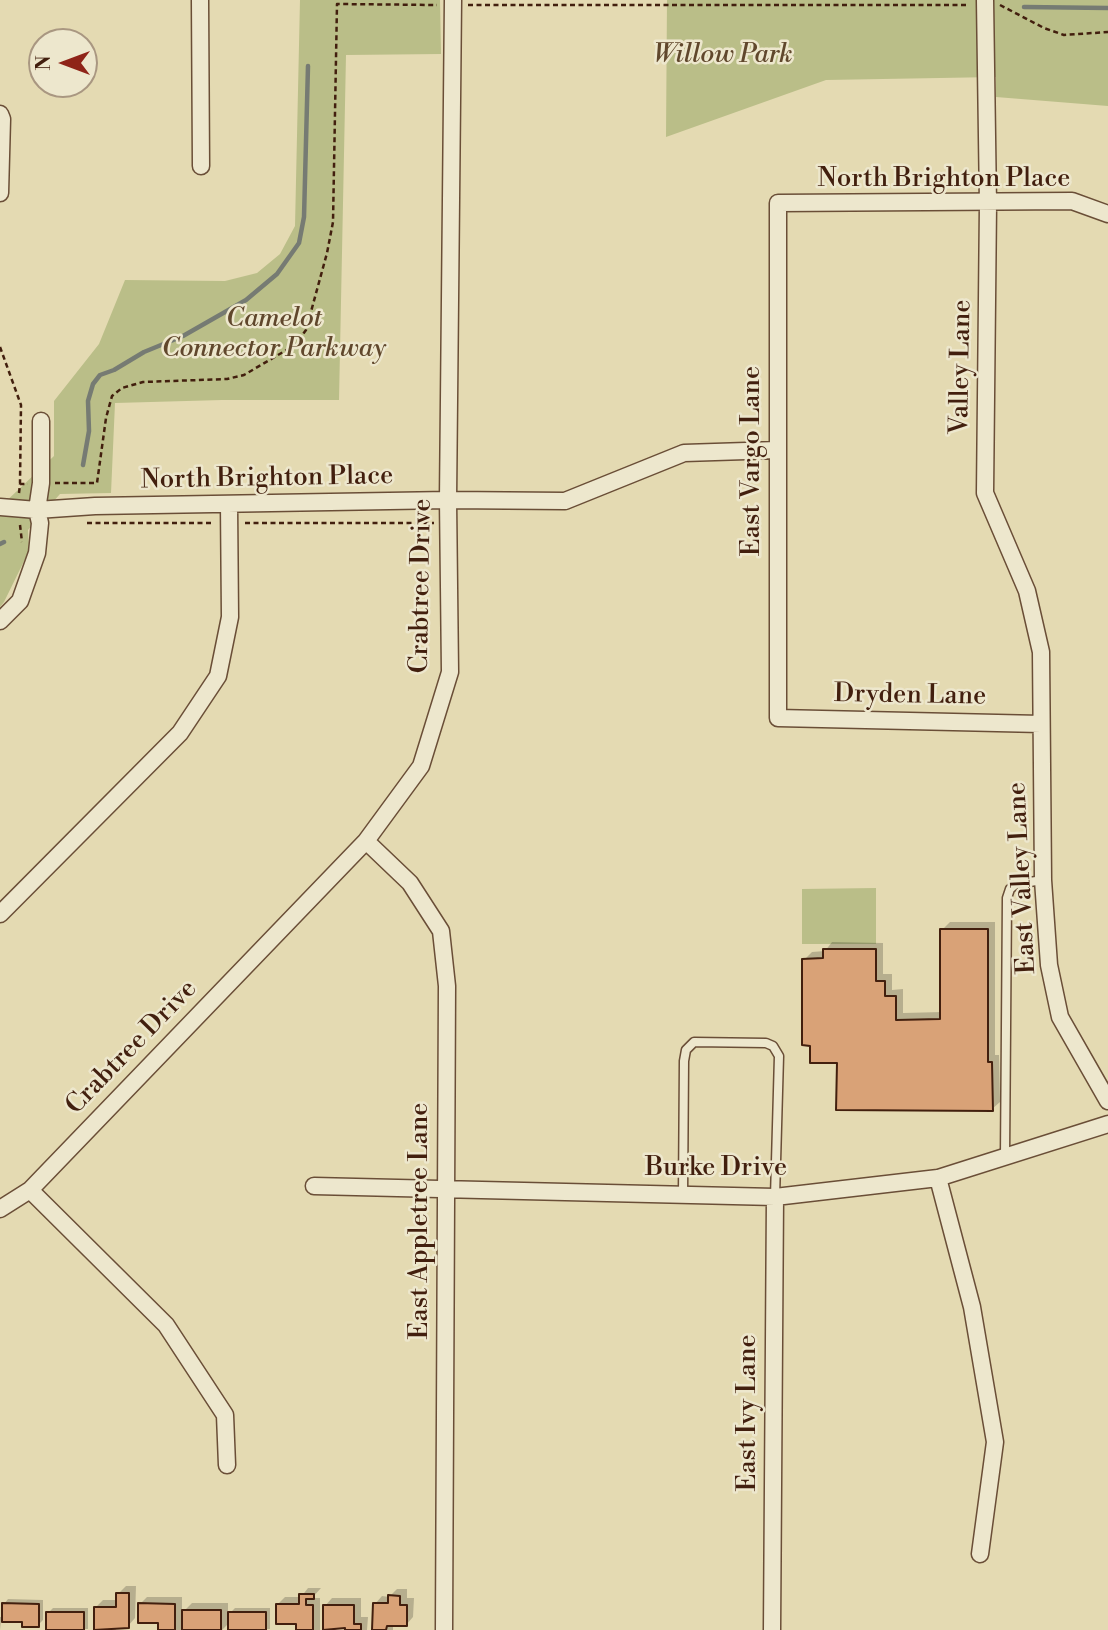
<!DOCTYPE html>
<style>
body{margin:0}
#map{position:relative;width:1108px;height:1630px;overflow:hidden;background:#e4dab2;font-family:"Libre Bodoni",serif}
canvas{display:block}
.north{position:absolute;left:28px;top:28px;width:70px;height:70px;box-sizing:border-box;background:#ede7cd;border:2px solid #a99781;border-radius:50%;rotate:270deg;font-size:19px;font-weight:700;line-height:28px;text-align:center;color:#421f0e}
.north::after{content:'';display:block;margin:auto;width:24px;height:32px;background:#8f2418;clip-path:polygon(50% 0,100% 100%,50% 72%,0 100%)}
</style>
<div id="map">
<canvas width="1108" height="1630"></canvas>
<div class="north">N</div>
</div>
<script>
const c = document.querySelector('canvas').getContext('2d');
c.lineJoin = 'round';
function fillPath(path, color) {
  c.fillStyle = color;
  c.fill(path, 'evenodd');
}
function shape(rows) {
  const path = new Path2D();
  for (const r of rows) {
    path.moveTo(r[0], r[1]);
    for (let i = 2; i < r.length; i += 2) path.lineTo(r[i], r[i + 1]);
  }
  return path;
}
function stroke(path, color, width, dash) {
  c.strokeStyle = color;
  c.lineWidth = width;
  c.lineCap = dash ? 'butt' : 'round';
  c.setLineDash(dash || []);
  c.stroke(path);
}
function label(font, color, halo, rows, align = 'center') {
  c.font = font + ' "Libre Bodoni",serif';
  c.lineWidth = 5;
  c.setLineDash([]);
  c.textBaseline = 'middle';
  c.strokeStyle = halo;
  c.fillStyle = color;
  for (const [text, x, y, turn = 0] of rows) {
    c.save();
    c.translate(x, y);
    c.rotate((+turn || 0) * Math.PI / 180);
    c.textAlign = isNaN(turn) ? turn : align;
    if (halo) c.strokeText(text, 0, 0);
    c.fillText(text, 0, 0);
    c.restore();
  }
}
fillPath(shape([
 [300,0,440,0,441,54,346,55,339,400,222,400,115,403,111,493,60,494,28,530,29,551,4,602,0,607,0,507,54,456,54,401,99,344,125,280,225,281,257,273,280,254,295,226],
 [667,0,1108,0,1108,106,996,97,996,77,826,80,666,137],
 [876,888,876,944,802,944,802,889]
]), '#babe88');
fillPath(shape([
 [950,922,995,922,995,1055,999,1055,1000,1102,992,1109,839,1061,804,960,812,952,825,951,832,942,883,943,883,974,892,974,892,990,903,989,903,1013,942,1012,942,930],
 [126,1586,136,1586,135,1618,128,1626,116,1626,116,1630,95,1630,96,1607,103,1600,118,1600,118,1594],
 [308,1588,321,1588,312,1598,320,1598,320,1630,298,1630,298,1623,277,1605,285,1597,301,1597],
 [397,1589,407,1589,407,1598,414,1598,413,1617,406,1625,393,1624,393,1630,374,1630,375,1604,382,1596,389,1597],
 [147,1597,182,1597,182,1613,192,1603,228,1603,228,1615,235,1608,270,1608,270,1629,230,1630,230,1622,222,1630,160,1630,160,1621,140,1604],
 [332,1598,361,1598,361,1617,368,1617,367,1630,347,1630,347,1626,340,1626,336,1630,325,1630,325,1606],
 [8,1599,43,1600,43,1620,38,1625,24,1621,1,1620,0,1630,0,1617,3,1617,4,1604],
 [53,1608,88,1608,88,1629,48,1630,48,1613]
]), '#0003');
stroke(shape([
 [1024,7,1108,8],
 [83,465,89,431,88,401,93,384,100,375,114,370,144,352,183,336,246,300,277,274,299,243,304,217,308,66],
 [0,544,4,542]
]), '#767b73', 4.5);
const building = shape([
 [940,929,988,929,988,1062,992,1062,993,1111,836,1110,837,1063,810,1063,810,1046,802,1045,802,959,823,958,823,949,876,949,876,981,885,981,885,996,896,996,896,1020,940,1019,940,929],
 [116,1593,129,1593,129,1628,94,1630,94,1607,116,1607,116,1593],
 [299,1594,314,1594,314,1599,306,1599,306,1605,313,1605,313,1630,296,1630,296,1624,276,1624,276,1604,299,1604,299,1594],
 [388,1595,400,1596,400,1605,407,1605,407,1626,387,1626,386,1630,372,1630,373,1603,388,1603,388,1595],
 [2,1603,39,1604,39,1627,22,1627,22,1622,2,1622,2,1603],
 [138,1603,175,1604,175,1630,158,1630,158,1623,138,1623,138,1603],
 [323,1605,354,1605,354,1624,361,1624,361,1630,345,1630,345,1628,323,1630,323,1605],
 [182,1610,221,1610,221,1630,182,1630,182,1610],
 [46,1612,84,1612,84,1630,46,1630,46,1612],
 [228,1612,266,1612,266,1630,228,1630,228,1612]
]);
fillPath(building, '#d9a277');
stroke(building, '#421f0e', 2);
const lane = shape([
 [1005,1157,1007,898,1010,889,1016,884,1043,880],
 [683,1195,684,1061,686,1050,694,1042,766,1043,773,1046,779,1056,775,1197]
]);
const street = shape([
 [200,0,201,166],
 [985,0,988,204,985,493,1027,591,1041,652,1043,880,1049,965,1060,1017,1108,1101],
 [0,114,2,119,0,193],
 [0,507,37,510,95,506,448,500,565,501,684,453,777,450],
 [0,621,20,601,37,553,40,523,37,510,41,483,41,421],
 [1041,724,778,718,778,203,1072,201,1108,214],
 [366,841,410,883,441,931,447,986,444,1630],
 [0,914,180,733,218,676,230,617,229,504],
 [938,1178,972,1307,995,1442,980,1554],
 [314,1186,775,1197,938,1178,1108,1124],
 [30,1190,166,1325,225,1415,227,1465],
 [0,1209,30,1190,366,841,421,766,450,672,448,500,453,0],
 [772,1630,775,1197]
]);
stroke(lane, '#6a4e37', 11);
stroke(street, '#6a4e37', 19);
stroke(shape([
 [468,5,969,5],
 [1000,5,1044,28,1064,35,1108,32],
 [0,347,21,405,20,483],
 [55,483,97,483,106,418,112,396,122,388,143,382,227,379,244,375,295,345,306,330,327,253,333,222,337,4,437,5],
 [19,493,20,484,28,484],
 [87,523,214,523],
 [245,523,434,523],
 [20,525,22,542]
]), '#421f0e', 2.5, [5, 3.5]);
stroke(lane, '#ede7cd', 8);
stroke(street, '#ede7cd', 16);
label('italic 26px', '#60472c', '#ede7cd', [
 ["Willow Park",723,56],
 ["Camelot",274,320],
 ["Connector Parkway",274,350]
]);
label('26px', '#421f0e', '#ede7cd', [
 ["North Brighton Place",944,180],
 ["Valley Lane",962,367,-89],
 ["East Vargo Lane",753,461,-90],
 ["North Brighton Place",267,479,-1],
 ["Crabtree Drive",422,586,-89],
 ["Dryden Lane",910,696,1],
 ["East Valley Lane",1023,878,-93],
 ["Crabtree Drive",132,1048,-46],
 ["Burke Drive",716,1169],
 ["East Appletree Lane",421,1221,-90],
 ["East Ivy Lane",749,1413,-90]
]);
</script>
